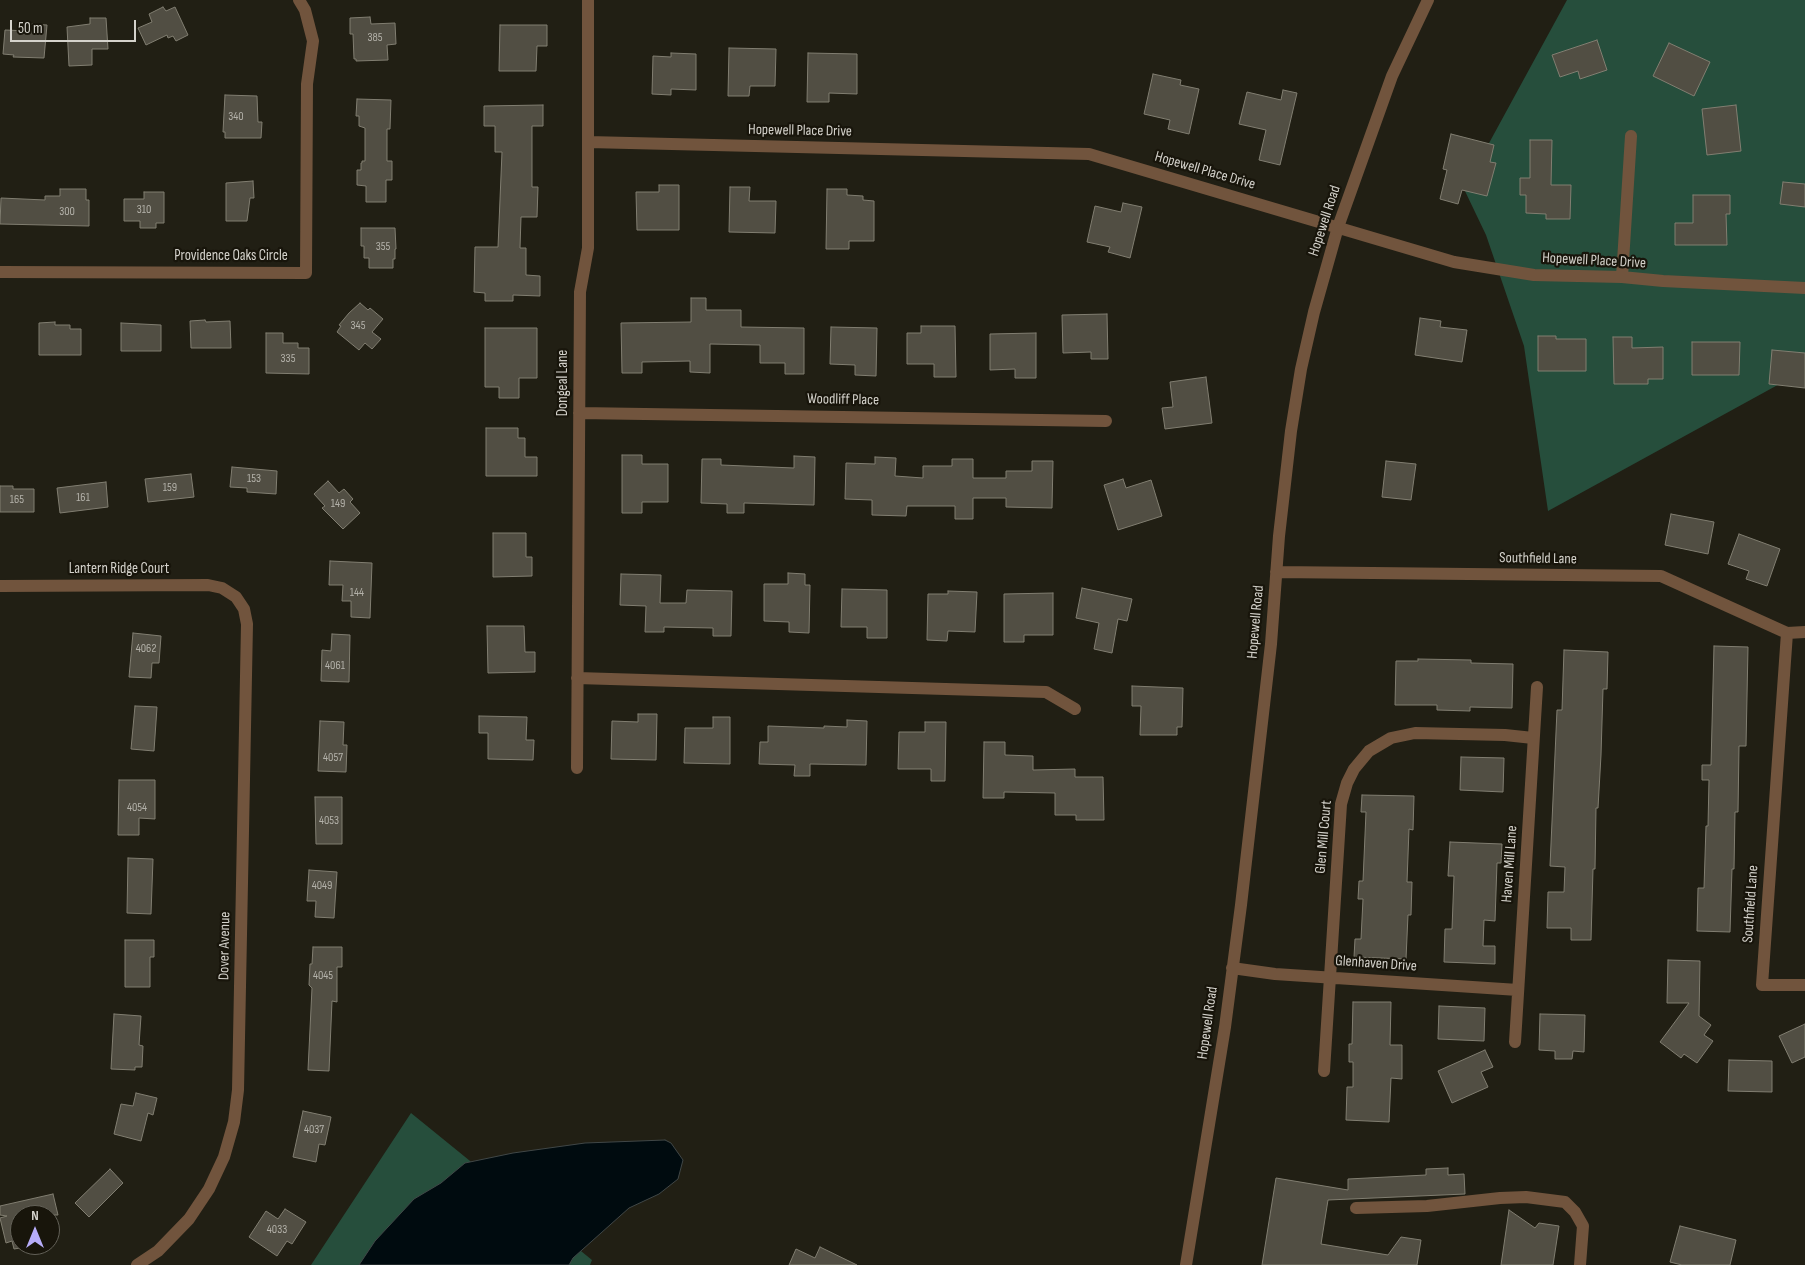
<!DOCTYPE html>
<style>
body{margin:0}
#map{position:relative;width:1805px;height:1265px;overflow:hidden;background:#211f14;font-family:"Sofia Sans Condensed",sans-serif}
canvas{display:block}
.north{position:absolute;left:10px;top:1205px;width:50px;height:50px;box-sizing:border-box;background:#18150b;border:1px solid #636158;border-radius:50%;rotate:0deg;font-size:14px;font-weight:700;line-height:20px;text-align:center;color:#d4d2cb}
.north::after{content:'';display:block;margin:auto;width:18px;height:22px;background:#b6acf8;clip-path:polygon(50% 0,100% 100%,50% 72%,0 100%)}
.scale{position:absolute;left:10px;top:20px;width:126px;height:22px;box-sizing:border-box;border:2px solid #d4d2cb;border-top:0;padding-left:6px;font-size:15px;line-height:18px;white-space:nowrap;color:#d4d2cb;-webkit-text-stroke:4px #18150b;paint-order:stroke}
</style>
<div id="map">
<canvas width="1805" height="1265"></canvas>
<div class="north">N</div>
<div class="scale">50 m</div>
</div>
<script>
const c = document.querySelector('canvas').getContext('2d');
c.lineJoin = 'round';
function fillPath(path, color) {
  c.fillStyle = color;
  c.fill(path, 'evenodd');
}
function shape(rows) {
  const path = new Path2D();
  for (const r of rows) {
    path.moveTo(r[0], r[1]);
    for (let i = 2; i < r.length; i += 2) path.lineTo(r[i], r[i + 1]);
  }
  return path;
}
function stroke(path, color, width, dash) {
  c.strokeStyle = color;
  c.lineWidth = width;
  c.lineCap = dash ? 'butt' : 'round';
  c.setLineDash(dash || []);
  c.stroke(path);
}
function label(font, color, halo, rows, align = 'center') {
  c.font = font + ' "Sofia Sans Condensed",sans-serif';
  c.lineWidth = 4.5;
  c.setLineDash([]);
  c.textBaseline = 'middle';
  c.strokeStyle = halo;
  c.fillStyle = color;
  for (const [text, x, y, turn = 0] of rows) {
    c.save();
    c.translate(x, y);
    c.rotate((+turn || 0) * Math.PI / 180);
    c.textAlign = isNaN(turn) ? turn : align;
    if (halo) c.strokeText(text, 0, 0);
    c.fillText(text, 0, 0);
    c.restore();
  }
}
fillPath(shape([
 [1567,0,1805,0,1805,370,1548,511,1524,346,1486,235,1464,189],
 [411,1113,592,1260,590,1265,311,1265]
]), '#264e3c');
const water = shape([
 [665,1140,671,1143,683,1160,678,1179,659,1194,629,1208,573,1258,569,1265,359,1265,375,1241,414,1199,441,1183,465,1163,513,1153,585,1143,665,1140]
]);
fillPath(water, '#000b0f');
stroke(water, '#404747', 1);
const building = shape([
 [163,7,166,11,175,7,188,35,176,41,173,36,168,38,167,35,146,45,138,28,152,22,149,14,163,7],
 [370,17,371,24,395,23,396,44,387,45,388,60,356,61,356,59,354,59,353,34,350,34,350,18,370,17],
 [90,18,106,18,108,49,92,49,92,65,69,66,67,27,90,24,90,18],
 [29,24,47,25,44,58,13,57,14,55,3,54,5,30,28,31,29,24],
 [500,25,547,25,547,46,537,46,536,71,499,71,500,25],
 [1597,40,1607,70,1580,79,1578,71,1560,77,1552,55,1597,40],
 [1669,43,1710,62,1694,96,1653,76,1669,43],
 [729,48,776,49,775,86,750,86,749,96,728,96,729,48],
 [671,53,696,54,696,90,671,89,671,95,652,94,653,56,671,57,671,53],
 [808,53,857,54,857,94,829,93,829,102,807,102,808,53],
 [1153,74,1181,80,1180,85,1199,89,1189,134,1168,129,1170,120,1144,114,1153,74],
 [1283,90,1297,93,1280,165,1259,160,1266,130,1239,124,1247,92,1281,100,1283,90],
 [225,95,257,96,258,122,262,122,261,138,225,138,225,132,223,132,225,95],
 [357,99,391,100,390,129,387,129,387,161,392,161,392,180,386,180,386,202,366,202,366,186,357,185,357,170,361,170,361,163,362,163,362,161,365,161,365,128,359,126,359,116,356,116,357,99],
 [543,105,543,126,532,126,532,187,538,187,537,217,521,217,520,248,526,248,526,275,540,276,540,296,513,295,513,301,485,301,485,293,474,292,475,247,498,247,502,152,495,152,495,126,484,126,484,106,543,105],
 [1736,105,1741,151,1707,155,1702,109,1736,105],
 [1451,134,1494,145,1490,162,1496,163,1487,196,1462,190,1458,204,1440,199,1447,170,1443,169,1451,134],
 [1530,140,1552,140,1551,185,1571,185,1570,219,1546,219,1546,214,1526,213,1526,195,1520,195,1520,178,1530,178,1530,140],
 [253,181,254,198,250,198,247,221,226,221,226,183,253,181],
 [1783,182,1805,184,1805,207,1780,204,1783,182],
 [659,185,679,185,679,230,637,230,636,192,659,192,659,185],
 [730,187,750,187,749,201,776,201,775,233,729,232,730,187],
 [60,189,86,189,86,200,89,200,89,226,0,224,1,198,45,200,45,196,60,196,60,189],
 [827,189,847,189,847,195,863,196,863,200,874,201,874,241,849,241,849,249,826,249,827,189],
 [144,192,164,192,164,223,156,223,156,228,140,228,140,221,124,221,124,199,144,199,144,192],
 [1693,195,1730,195,1730,214,1726,214,1727,245,1675,245,1675,223,1693,223,1693,195],
 [1123,203,1142,207,1130,258,1108,252,1110,247,1087,242,1095,206,1121,212,1123,203],
 [361,228,395,228,396,249,395,249,395,259,393,259,393,268,369,268,369,258,364,258,364,246,361,246,361,228],
 [691,298,706,298,706,310,741,310,741,327,804,328,804,374,785,374,785,363,760,363,760,345,710,344,710,373,690,372,690,361,642,362,642,373,622,373,621,323,691,322,691,298],
 [360,303,368,310,370,308,383,319,372,332,381,339,372,349,365,343,359,350,337,332,341,326,339,325,349,313,360,303],
 [1107,314,1108,359,1091,359,1091,352,1063,353,1062,315,1107,314],
 [1420,318,1441,321,1440,327,1467,330,1462,362,1415,355,1420,318],
 [205,320,206,322,230,321,231,348,191,348,190,321,205,320],
 [55,322,55,325,70,325,70,329,81,329,81,355,39,355,39,323,55,322],
 [121,323,161,325,161,351,121,351,121,323],
 [921,326,955,326,956,377,934,377,934,364,907,364,907,333,921,333,921,326],
 [831,327,877,328,876,376,855,375,855,365,830,364,831,327],
 [485,328,537,328,537,378,519,378,519,398,499,398,499,387,485,387,485,328],
 [266,333,283,333,283,343,298,343,298,348,309,348,309,374,266,373,266,333],
 [1036,333,1036,378,1015,378,1015,369,990,370,990,334,1036,333],
 [1538,336,1556,336,1556,339,1586,339,1586,371,1538,371,1538,336],
 [1613,337,1632,337,1632,348,1663,347,1663,379,1648,379,1648,384,1614,384,1613,337],
 [1692,342,1740,342,1739,375,1692,375,1692,342],
 [1772,350,1805,353,1805,388,1769,384,1772,350],
 [1206,377,1212,423,1165,429,1162,408,1173,407,1170,382,1206,377],
 [486,428,518,428,518,438,525,438,525,457,537,457,537,476,486,476,486,428],
 [622,455,642,455,642,464,668,464,668,502,642,502,642,513,622,513,622,455],
 [794,456,815,457,814,505,744,503,744,513,727,513,727,504,701,503,702,459,721,459,721,465,794,468,794,456],
 [875,457,896,458,895,476,923,478,923,466,952,466,952,459,973,459,973,478,1006,478,1006,471,1032,471,1032,461,1053,461,1052,508,1006,507,1006,498,973,498,973,519,955,519,955,506,907,506,906,516,872,515,872,500,845,499,846,463,875,464,875,457],
 [1386,461,1416,464,1411,500,1382,497,1386,461],
 [232,467,277,471,276,494,247,492,247,488,230,487,232,467],
 [191,474,194,497,148,502,145,479,191,474],
 [1123,479,1126,488,1151,480,1162,516,1118,530,1104,485,1123,479],
 [328,481,339,493,344,489,353,499,350,502,360,513,343,529,322,508,325,506,314,494,328,481],
 [106,482,108,507,60,513,57,488,106,482],
 [0,486,13,486,13,489,34,489,34,512,0,512,0,486],
 [1671,514,1714,522,1708,554,1665,545,1671,514],
 [493,533,526,533,526,557,532,557,532,576,493,577,493,533],
 [1739,534,1780,549,1767,586,1746,579,1749,571,1728,564,1739,534],
 [330,561,372,563,370,618,351,617,351,601,342,601,343,585,329,585,330,561],
 [788,573,805,574,805,585,810,585,809,633,789,632,789,622,764,621,764,584,788,584,788,573],
 [621,574,661,575,660,603,686,603,687,590,732,591,731,636,713,636,713,628,664,627,664,632,645,632,646,606,620,605,621,574],
 [1082,588,1132,599,1127,621,1118,619,1112,653,1094,649,1099,623,1076,618,1082,588],
 [842,589,887,590,887,638,867,638,867,627,841,627,842,589],
 [948,591,977,592,975,632,948,631,947,641,927,640,928,594,948,594,948,591],
 [1053,593,1053,635,1024,635,1024,642,1004,642,1004,594,1053,593],
 [487,626,524,626,525,652,535,652,535,672,488,673,487,626],
 [133,633,161,636,159,663,152,663,151,678,129,677,133,633],
 [332,634,350,635,349,682,321,681,322,650,331,651,332,634],
 [1714,646,1748,647,1746,746,1739,746,1738,812,1735,812,1734,869,1732,869,1730,932,1697,931,1698,888,1704,888,1706,826,1708,826,1709,780,1702,780,1702,765,1711,765,1714,646],
 [1564,650,1608,652,1607,689,1603,689,1601,755,1598,808,1596,808,1595,869,1593,869,1591,940,1571,940,1571,928,1547,928,1548,892,1564,892,1565,867,1550,866,1557,710,1562,710,1564,650],
 [1418,659,1471,660,1471,663,1513,664,1512,708,1470,707,1470,711,1437,710,1437,705,1395,705,1396,661,1418,661,1418,659],
 [1132,686,1183,688,1182,727,1177,727,1177,735,1140,735,1141,706,1132,706,1132,686],
 [135,706,157,707,154,751,131,749,135,706],
 [638,714,657,714,656,760,611,759,612,721,638,722,638,714],
 [479,716,527,717,526,740,534,740,533,760,488,759,488,733,479,733,479,716],
 [713,717,730,717,730,764,684,763,685,728,713,728,713,717],
 [847,720,867,721,866,765,810,764,810,776,794,776,795,765,759,764,760,742,768,742,768,726,824,728,824,726,847,727,847,720],
 [320,721,344,722,343,745,347,745,346,772,318,771,320,721],
 [925,722,946,722,945,781,931,781,931,769,898,769,899,732,925,732,925,722],
 [984,742,1005,742,1005,755,1033,756,1033,770,1075,769,1075,777,1103,777,1104,820,1076,820,1076,815,1055,815,1055,793,1004,792,1004,798,983,798,984,742],
 [1461,757,1504,758,1503,792,1460,790,1461,757],
 [119,780,155,780,155,819,139,818,139,835,118,835,119,780],
 [1362,795,1414,796,1413,830,1409,829,1407,882,1412,882,1411,915,1408,915,1406,959,1354,957,1355,939,1361,939,1363,899,1358,899,1359,881,1363,881,1366,812,1361,812,1362,795],
 [315,797,342,797,342,844,316,844,315,797],
 [1450,842,1502,844,1501,863,1497,863,1495,921,1484,920,1483,946,1495,946,1495,964,1444,962,1445,929,1452,929,1454,876,1448,876,1450,842],
 [128,858,153,859,151,914,127,913,128,858],
 [309,870,337,872,334,918,315,917,316,901,307,901,309,870],
 [125,940,154,940,154,957,150,957,150,987,125,987,125,940],
 [313,947,342,947,342,967,337,967,337,1002,332,1001,329,1071,308,1070,312,988,309,985,310,964,312,964,313,947],
 [1668,960,1700,961,1699,1016,1711,1025,1704,1035,1713,1041,1697,1063,1684,1054,1681,1058,1660,1042,1689,1003,1667,1003,1668,960],
 [1353,1002,1391,1002,1390,1045,1402,1045,1402,1079,1391,1078,1389,1122,1346,1120,1347,1087,1353,1087,1353,1062,1349,1062,1349,1044,1352,1044,1353,1002],
 [1439,1006,1485,1008,1484,1041,1438,1039,1439,1006],
 [114,1014,141,1016,139,1045,143,1046,142,1067,135,1067,135,1070,111,1069,114,1014],
 [1540,1014,1585,1015,1584,1052,1573,1051,1572,1059,1555,1059,1555,1051,1539,1050,1540,1014],
 [1805,1024,1805,1057,1792,1063,1779,1036,1805,1024],
 [1485,1050,1493,1067,1481,1072,1488,1087,1452,1103,1438,1071,1485,1050],
 [1729,1060,1772,1061,1772,1092,1728,1091,1729,1060],
 [136,1093,157,1098,153,1115,148,1113,141,1141,114,1134,121,1104,133,1106,136,1093],
 [303,1111,331,1117,325,1145,319,1144,316,1162,293,1157,303,1111],
 [1448,1168,1448,1175,1464,1174,1465,1194,1328,1200,1321,1244,1388,1255,1401,1237,1421,1240,1417,1265,1262,1265,1276,1178,1348,1190,1348,1179,1426,1175,1426,1169,1448,1168],
 [110,1169,123,1183,89,1217,75,1203,110,1169],
 [53,1194,58,1215,20,1215,20,1248,14,1249,12,1241,6,1243,0,1218,7,1216,0,1215,0,1206,53,1194],
 [285,1209,306,1222,292,1244,287,1241,277,1256,249,1237,266,1211,278,1219,285,1209],
 [1509,1210,1535,1228,1539,1223,1559,1226,1553,1265,1501,1265,1509,1210],
 [1680,1226,1736,1240,1730,1265,1682,1265,1670,1262,1680,1226],
 [820,1247,857,1265,789,1265,796,1249,815,1258,820,1247]
]);
fillPath(building, '#514e43');
stroke(building, '#817e71', 1);
stroke(shape([
 [588,142,1089,154,1454,262,1534,275,1622,277,1663,281,1805,288],
 [0,272,306,273,307,84,313,41,305,10,299,0],
 [1622,277,1631,136],
 [579,413,1106,421],
 [1276,572,1661,576,1787,633,1805,632],
 [0,586,208,585,222,588,236,597,244,609,247,624,238,1090,234,1122,224,1157,209,1189,189,1219,158,1251,137,1265],
 [1787,633,1762,985,1805,985],
 [577,678,1046,692,1075,709],
 [577,768,580,292,588,248,588,0],
 [1232,968,1275,974,1518,990],
 [1515,1042,1537,687],
 [1324,1071,1341,804,1347,783,1354,769,1369,751,1391,738,1415,733,1505,735,1533,738],
 [1356,1208,1427,1206,1500,1198,1526,1197,1565,1202,1575,1212,1583,1226,1580,1265],
 [1186,1265,1225,1027,1241,905,1271,644,1279,536,1291,431,1301,369,1314,312,1338,227,1392,76,1428,0]
]), '#71543d', 12);
label('12px', '#b3b1a9', null, [
 ["385",375,38],
 ["340",236,117],
 ["310",144,210],
 ["300",67,212],
 ["355",383,247],
 ["345",358,326],
 ["335",288,359],
 ["153",254,479],
 ["159",170,488],
 ["161",83,498],
 ["165",17,500],
 ["149",338,504],
 ["144",357,593],
 ["4062",146,649],
 ["4061",335,666],
 ["4057",333,758],
 ["4054",137,808],
 ["4053",329,821],
 ["4049",322,886],
 ["4045",323,976],
 ["4037",314,1130],
 ["4033",277,1230]
]);
label('15px', '#d4d2cb', '#18150b', [
 ["Hopewell Place Drive",800,131,1],
 ["Hopewell Place Drive",1205,171,16],
 ["Hopewell Road",1325,221,-72],
 ["Providence Oaks Circle",231,256],
 ["Hopewell Place Drive",1594,261,3],
 ["Dongeal Lane",563,383,-90],
 ["Woodliff Place",843,400,1],
 ["Southfield Lane",1538,559,1],
 ["Lantern Ridge Court",119,569],
 ["Hopewell Road",1256,622,-85],
 ["Glen Mill Court",1324,837,-85],
 ["Haven Mill Lane",1510,864,-86],
 ["Southfield Lane",1751,904,-86],
 ["Dover Avenue",225,946,-89],
 ["Glenhaven Drive",1376,964,4],
 ["Hopewell Road",1208,1023,-82]
]);
</script>
